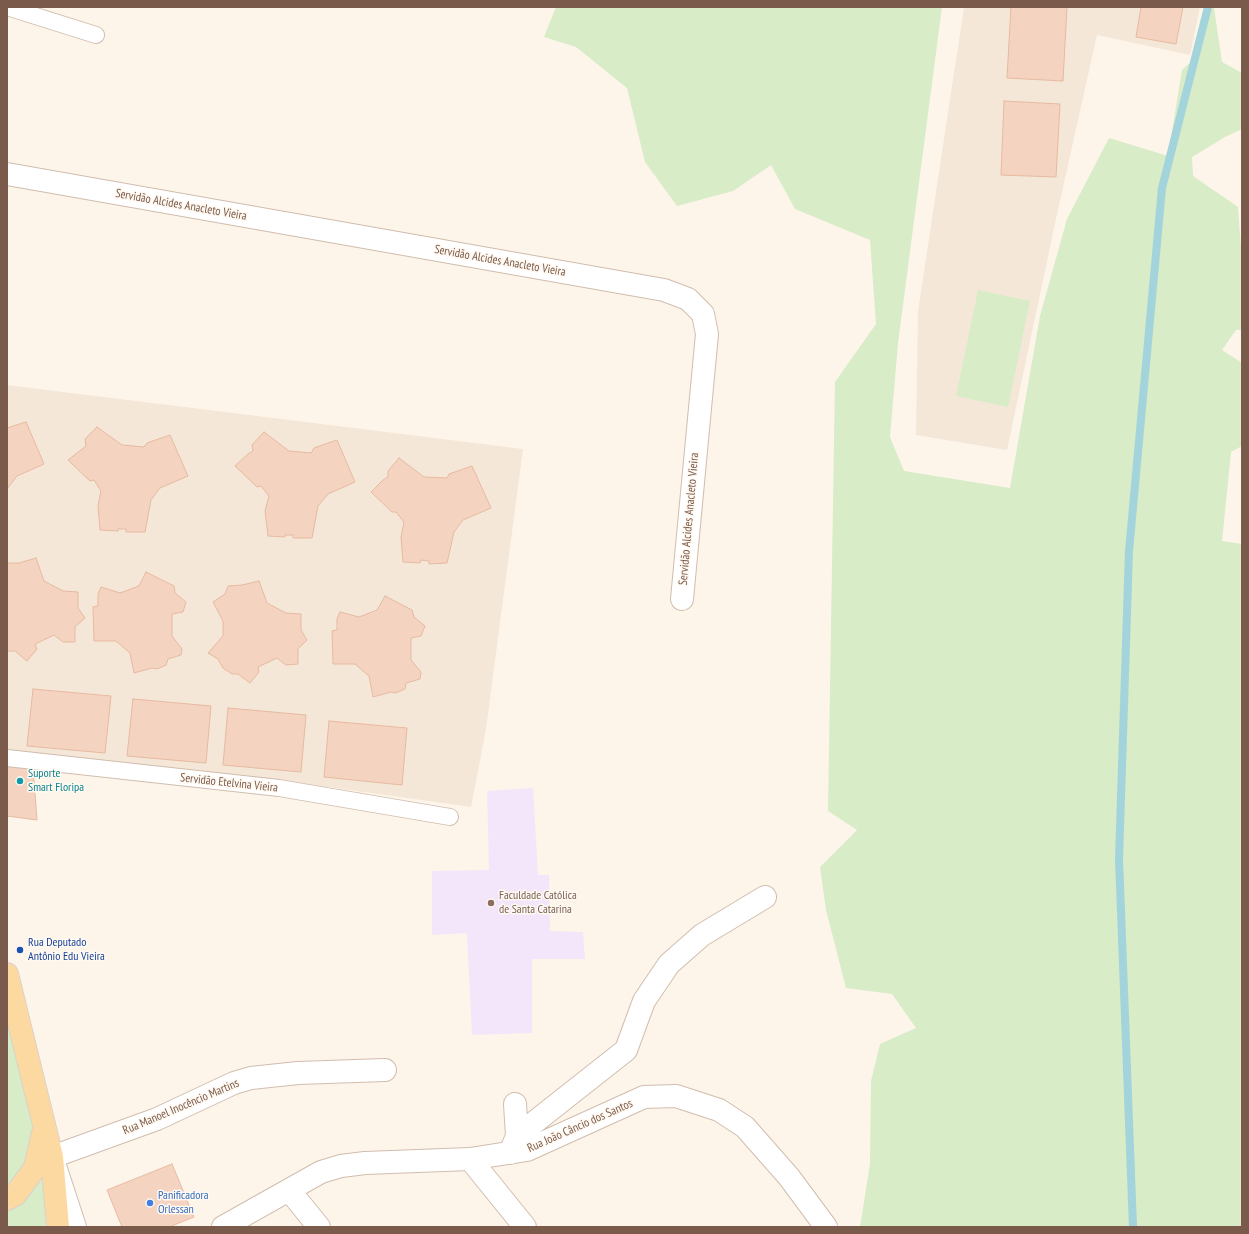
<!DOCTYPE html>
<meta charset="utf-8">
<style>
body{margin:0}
#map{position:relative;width:1249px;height:1234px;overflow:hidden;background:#fdf5ea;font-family:"PT Sans Narrow",sans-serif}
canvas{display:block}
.frame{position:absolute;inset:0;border:8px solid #7a5b4b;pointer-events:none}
</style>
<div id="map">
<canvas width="1249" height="1234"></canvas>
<div class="frame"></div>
</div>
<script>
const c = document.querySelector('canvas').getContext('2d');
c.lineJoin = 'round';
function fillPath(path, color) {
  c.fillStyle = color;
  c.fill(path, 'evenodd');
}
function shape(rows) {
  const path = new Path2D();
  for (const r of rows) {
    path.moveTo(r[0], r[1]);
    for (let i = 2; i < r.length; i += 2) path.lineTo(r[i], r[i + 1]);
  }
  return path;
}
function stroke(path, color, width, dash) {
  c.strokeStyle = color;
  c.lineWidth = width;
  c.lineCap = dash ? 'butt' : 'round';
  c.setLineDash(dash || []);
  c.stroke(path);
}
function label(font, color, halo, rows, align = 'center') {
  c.font = font + ' "PT Sans Narrow",sans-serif';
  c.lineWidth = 3;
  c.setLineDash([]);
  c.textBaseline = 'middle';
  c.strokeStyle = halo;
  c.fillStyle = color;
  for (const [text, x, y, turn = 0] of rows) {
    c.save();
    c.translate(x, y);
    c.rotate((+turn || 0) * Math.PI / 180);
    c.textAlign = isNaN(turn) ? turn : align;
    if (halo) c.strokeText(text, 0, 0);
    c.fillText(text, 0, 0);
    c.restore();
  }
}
fillPath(shape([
 [964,7,1200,7,1190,55,1097,35,1056,219,1007,450,916,435,918,311],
 [7,385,523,449,486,729,471,807,278,780,7,753]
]), '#f5e7d8');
fillPath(shape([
 [533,788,538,875,549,875,550,931,583,932,585,959,532,959,532,1033,472,1035,467,933,432,935,432,871,489,870,487,791]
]), '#f3e6fa');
fillPath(shape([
 [556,7,942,7,898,343,890,437,904,471,1010,488,1040,316,1067,219,1109,138,1168,156,1182,70,1193,60,1204,8,1214,8,1222,62,1242,73,1242,129,1225,137,1192,157,1193,176,1238,207,1242,263,1242,330,1236,330,1222,350,1242,363,1242,446,1231,452,1222,541,1242,544,1242,1227,860,1227,870,1164,871,1081,880,1044,916,1028,892,994,846,988,826,910,820,867,857,830,828,811,835,382,876,324,870,240,795,209,771,165,733,191,677,206,645,162,627,88,576,47,544,37],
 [978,290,1030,301,1008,407,956,396],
 [7,1017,38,1129,29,1164,7,1191],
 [48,1163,48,1227,7,1227,7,1207]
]), '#d7ecc7');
stroke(shape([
 [1133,1227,1119,859,1129,551,1162,188,1208,7]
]), '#a3d3db', 8);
const building = shape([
 [1011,7,1067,7,1063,81,1007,78,1011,7],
 [1141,7,1183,7,1176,44,1136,37,1141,7],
 [1004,101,1060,104,1056,177,1001,175,1004,101],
 [26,422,44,464,17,476,7,489,7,428,26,422],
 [97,427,122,445,144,447,147,443,170,435,188,476,160,488,151,500,145,532,126,532,126,529,118,529,118,531,100,530,98,506,101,491,94,480,90,481,68,460,86,446,85,439,97,427],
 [264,432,289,451,311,453,314,448,337,440,355,482,328,494,318,506,312,538,293,538,293,535,285,535,285,537,268,536,265,511,269,496,261,486,257,487,235,466,248,454,253,451,252,445,264,432],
 [399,458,424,477,447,478,449,474,472,466,491,508,463,520,454,532,447,563,429,564,429,561,421,560,420,563,403,562,401,537,404,522,396,512,392,512,371,492,383,480,388,477,388,471,399,458],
 [36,558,44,581,63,591,78,592,78,608,85,618,75,627,75,642,63,642,54,635,35,644,37,649,27,661,15,651,7,651,7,563,19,563,36,558],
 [146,572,174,586,175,593,186,602,183,612,172,614,172,636,182,649,181,655,168,659,166,665,157,669,152,668,134,673,130,653,116,641,94,641,93,607,98,606,98,594,101,587,120,593,139,586,146,572],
 [259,581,267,603,286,613,301,614,301,630,307,640,298,649,298,664,286,665,277,658,258,667,259,672,250,683,238,674,232,674,223,668,218,659,208,653,223,636,223,621,213,602,225,594,228,586,242,585,259,581],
 [385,596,412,610,414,617,425,626,421,636,411,638,411,660,421,672,420,679,406,683,405,689,395,693,391,692,373,697,369,676,355,664,333,664,332,631,337,630,337,619,340,612,359,617,377,610,385,596],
 [33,689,111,696,105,753,27,746,33,689],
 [133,699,211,706,206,763,127,756,133,699],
 [228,708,306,715,301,772,223,765,228,708],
 [329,721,407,728,402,785,324,777,329,721],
 [7,765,33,767,37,820,7,816,7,765],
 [172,1164,194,1217,169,1227,122,1227,107,1190,172,1164]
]);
fillPath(building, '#f4d4c1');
stroke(building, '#e7baa0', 1);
const service = shape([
 [7,7,96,35],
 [7,758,279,788,450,817]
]);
const minor = shape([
 [7,174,664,290,688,299,703,314,707,334,682,599],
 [515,1104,517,1136],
 [510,1153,517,1136,626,1050,644,1001,669,964,702,935,765,897],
 [470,1159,525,1227],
 [289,1190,319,1227],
 [75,1227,52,1157,157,1119,234,1083,251,1078,298,1073,385,1070],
 [223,1227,321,1172,341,1166,365,1163,470,1159,527,1150,644,1097,676,1096,719,1110,745,1127,789,1177,826,1227]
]);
const primary = shape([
 [7,974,52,1157,58,1227],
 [7,1199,15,1195,35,1168,43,1133]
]);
stroke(service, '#d1bdae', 18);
stroke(minor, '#d1bdae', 24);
stroke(primary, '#dad1cd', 24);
stroke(service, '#fff', 16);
stroke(minor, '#fff', 22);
stroke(primary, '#fdd9a2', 22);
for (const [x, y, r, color] of [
 [20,781,4,"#0f9aa8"],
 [491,903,4,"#8d6e63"],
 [20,950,4,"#1a4fb4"],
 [150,1203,4,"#3f7fe0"]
]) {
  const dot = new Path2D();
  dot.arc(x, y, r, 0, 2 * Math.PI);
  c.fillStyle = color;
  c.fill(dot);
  stroke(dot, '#fff9f1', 1.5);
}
label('12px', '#7a5b4b', '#fff9f1', [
 ["Servidão Alcides Anacleto Vieira",181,205,10],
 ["Servidão Alcides Anacleto Vieira",500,261,10],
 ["Servidão Alcides Anacleto Vieira",689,519,-85],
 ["Servidão Etelvina Vieira",229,783,6],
 ["Rua Manoel Inocêncio Martins",181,1107,-23],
 ["Rua João Câncio dos Santos",580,1126,-24]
]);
label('12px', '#0d838f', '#fff9f1', [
 ["Suporte",28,774],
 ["Smart Floripa",28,788]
], 'left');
label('12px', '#785e54', '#fff9f1', [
 ["Faculdade Católica",499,896],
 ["de Santa Catarina",499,910]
], 'left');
label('12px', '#164399', '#fff9f1', [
 ["Rua Deputado",28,943],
 ["Antônio Edu Vieira",28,957]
], 'left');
label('12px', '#366cbe', '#fff9f1', [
 ["Panificadora",158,1196],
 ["Orlessan",158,1210]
], 'left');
</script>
